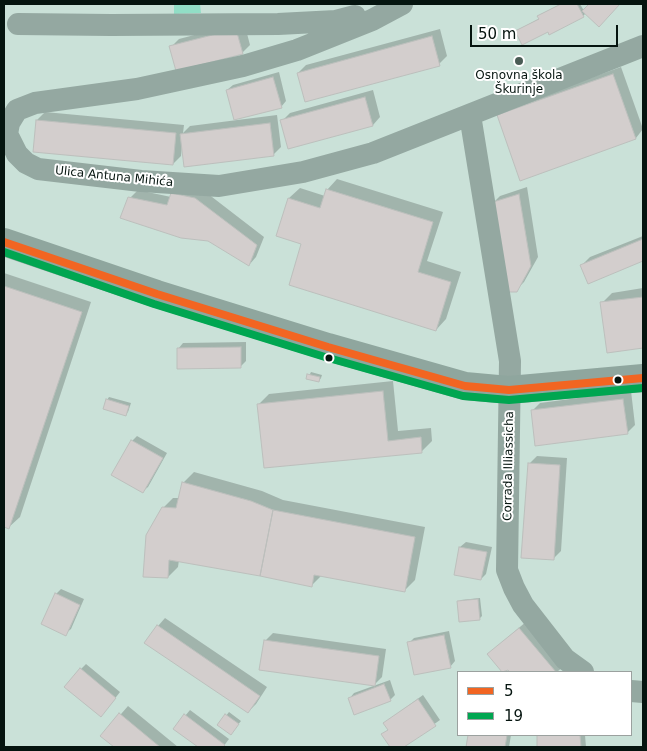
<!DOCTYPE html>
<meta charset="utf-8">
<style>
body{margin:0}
#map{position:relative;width:647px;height:751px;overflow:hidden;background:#cae1d8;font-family:"DejaVu Sans",sans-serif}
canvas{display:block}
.frame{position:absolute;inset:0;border:5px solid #05140f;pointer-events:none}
.legend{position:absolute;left:457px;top:671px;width:175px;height:65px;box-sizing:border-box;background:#fff;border:1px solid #9ba19f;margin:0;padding:6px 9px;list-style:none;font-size:15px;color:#05140f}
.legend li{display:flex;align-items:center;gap:10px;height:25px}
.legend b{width:25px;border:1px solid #9ba19f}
.scale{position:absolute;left:470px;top:25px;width:148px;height:22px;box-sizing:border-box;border:2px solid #05140f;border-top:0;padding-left:6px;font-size:15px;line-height:18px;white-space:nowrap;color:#05140f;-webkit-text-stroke:4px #fff;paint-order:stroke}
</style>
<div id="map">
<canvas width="647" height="751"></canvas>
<div class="frame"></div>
<ul class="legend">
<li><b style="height:6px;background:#f26522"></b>5</li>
<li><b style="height:6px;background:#00a651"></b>19</li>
</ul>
<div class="scale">50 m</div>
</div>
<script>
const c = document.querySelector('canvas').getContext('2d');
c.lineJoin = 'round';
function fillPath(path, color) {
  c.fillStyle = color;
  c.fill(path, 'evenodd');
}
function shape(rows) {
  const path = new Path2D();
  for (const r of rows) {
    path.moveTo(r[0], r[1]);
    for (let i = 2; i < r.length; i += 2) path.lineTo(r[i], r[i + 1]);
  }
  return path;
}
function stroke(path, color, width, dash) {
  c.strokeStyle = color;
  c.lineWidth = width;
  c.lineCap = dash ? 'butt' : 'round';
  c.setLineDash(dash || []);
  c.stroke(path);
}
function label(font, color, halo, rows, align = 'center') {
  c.font = font + ' "DejaVu Sans",sans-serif';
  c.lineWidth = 4;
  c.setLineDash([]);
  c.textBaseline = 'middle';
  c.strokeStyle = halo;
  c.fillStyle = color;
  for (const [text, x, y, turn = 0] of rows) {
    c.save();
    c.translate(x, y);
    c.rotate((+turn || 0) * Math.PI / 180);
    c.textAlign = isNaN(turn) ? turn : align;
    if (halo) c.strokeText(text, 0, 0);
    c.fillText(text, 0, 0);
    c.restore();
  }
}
fillPath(shape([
 [174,4,200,4,201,13,174,14]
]), '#91dec6');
fillPath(shape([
 [561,4,580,4,584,11,591,4,619,4,607,17,586,13,583,16,548,30,516,31,540,18,541,14],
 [244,22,250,45,242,53,171,47,179,39],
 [440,29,447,56,439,64,298,73,306,65],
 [621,67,643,129,636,138,506,108],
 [279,72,286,101,281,107,227,90,233,85],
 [373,90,380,117,373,125,282,121,290,113],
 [45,112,184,125,183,133,190,126,277,115,281,147,273,155,182,145,181,156,173,164,37,120],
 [337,179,443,212,427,261,461,272,446,319,436,330,303,243,278,236,289,198,300,188,325,196,327,190],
 [527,187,538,257,524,282,516,290,492,204,500,196],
 [138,190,171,197,172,194,203,190,264,237,256,257,249,265,208,240,130,198],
 [643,236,643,260,588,282,582,265,590,257],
 [4,273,91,302,20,517,9,527,4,526],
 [643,288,643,346,608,351,602,303,612,293],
 [246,342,246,361,241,366,178,349,183,343],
 [311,372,322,375,321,378,319,381,308,378],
 [393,381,398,431,431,428,432,441,422,451,259,404,269,394],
 [631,391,635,425,627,433,532,411,540,403],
 [109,397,131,403,128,412,126,414,107,400],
 [137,436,167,453,148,487,142,492,132,441],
 [537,456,567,458,561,551,553,559,529,464],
 [194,472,262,491,283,500,425,527,415,580,404,591,322,575,312,585,179,560,178,567,168,577,163,508,173,498,180,498,183,483],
 [466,542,492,547,486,574,481,579,460,547],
 [61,589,84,599,71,629,65,634,56,594],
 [480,598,482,616,479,619,459,602,461,600],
 [165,618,267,687,256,704,248,712,158,626],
 [527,621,565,665,557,672,512,672,508,668,503,672,488,654],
 [449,631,455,661,450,667,409,643,414,638],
 [273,633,386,649,382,677,374,685,265,641],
 [86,664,120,692,106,710,81,669],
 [390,680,395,695,390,700,349,699,354,693],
 [423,695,440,720,402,747,392,747,383,735,389,729,384,723],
 [128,706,178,747,116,747,102,736],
 [190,710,229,739,223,747,201,747,175,728],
 [229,712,241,721,233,731,219,725],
 [470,735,511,735,509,747,468,747],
 [538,735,585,735,586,747,539,747]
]), '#0003');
const building = shape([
 [561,4,577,4,584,17,549,35,548,32,522,45,515,31,539,19,537,16,561,4],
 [589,4,620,4,599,27,582,11,589,4],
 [236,29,243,54,176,71,169,46,236,29],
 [432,36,440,66,305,102,297,73,432,36],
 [613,74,636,139,520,181,497,115,613,74],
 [273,77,282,108,234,120,226,90,273,77],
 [365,97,373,126,288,149,280,120,365,97],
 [36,120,176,133,173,165,33,152,36,120],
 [270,123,274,156,184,167,180,134,270,123],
 [326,189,433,222,418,272,451,282,436,331,289,285,301,244,276,236,288,198,320,208,326,189],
 [171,193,195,198,257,245,249,266,208,241,181,238,120,218,128,197,167,205,171,193],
 [519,194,531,266,517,292,508,292,490,203,519,194],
 [643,239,643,261,588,284,580,265,643,239],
 [4,286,82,312,9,529,4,527,4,286],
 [643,297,643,348,607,353,600,302,643,297],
 [241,347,241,368,177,369,177,348,241,347],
 [307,374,320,377,319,382,306,379,307,374],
 [383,391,388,441,421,437,422,453,264,468,257,404,383,391],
 [106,399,129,406,126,416,103,409,106,399],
 [623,399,628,434,535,446,531,410,623,399],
 [131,440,163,458,143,493,111,475,131,440],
 [528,463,560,465,554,560,521,558,528,463],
 [182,482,251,501,273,510,260,576,169,560,168,578,143,577,146,535,162,507,176,508,182,482],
 [273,510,415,537,405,592,314,575,312,587,260,576,273,510],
 [459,547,487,552,481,580,454,575,459,547],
 [55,593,80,605,66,636,41,624,55,593],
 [478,599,480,620,459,622,457,601,478,599],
 [157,625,260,696,248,713,144,643,157,625],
 [519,628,556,672,510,672,508,670,502,672,487,654,519,628],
 [444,635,451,668,414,675,407,642,444,635],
 [264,640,379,656,375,686,259,670,264,640],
 [80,668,116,698,101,717,64,687,80,668],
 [384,684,391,701,354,715,348,698,384,684],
 [418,699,436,726,404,747,390,747,381,734,388,730,383,723,418,699],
 [119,713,160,747,114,747,100,736,119,713],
 [184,714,225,745,223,747,198,747,173,729,184,714],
 [225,714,239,724,231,735,217,725,225,714],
 [468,735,507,735,505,747,466,747,468,735],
 [537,735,580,735,581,747,537,747,537,735]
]);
fillPath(building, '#d3cecd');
stroke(building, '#bcbfbc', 1);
stroke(shape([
 [402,4,372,20,297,50,243,66,137,89,35,103,17,110,9,123,7,134,17,154,26,163,38,169,141,181,219,186,303,172,373,153,643,46],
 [18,24,111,25,278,24,336,21,355,16],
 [470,115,510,361,507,570,514,588,523,605,565,659,583,672],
 [631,691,643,692]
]), '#94a8a1', 22);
stroke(shape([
 [4,242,157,294,328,347,465,386,509,390,643,378]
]), '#8fa69e', 28);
stroke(shape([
 [4,242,157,294,328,347,465,386,509,390,643,378]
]), '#f26522', 8);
stroke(shape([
 [4,252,154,304,325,357,463,396,509,400,643,388]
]), '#00a651', 8);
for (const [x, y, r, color] of [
 [519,61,5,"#4a5c55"],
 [329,358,4.5,"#05140f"],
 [618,380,4.5,"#05140f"]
]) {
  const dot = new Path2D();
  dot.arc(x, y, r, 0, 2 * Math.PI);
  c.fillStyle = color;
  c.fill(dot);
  stroke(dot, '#fff', 2);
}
label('12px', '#05140f', '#fff', [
 ["Osnovna škola",519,76],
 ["Škurinje",519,90]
]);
label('12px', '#05140f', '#fff', [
 ["Ulica Antuna Mihića",114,177,6],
 ["Corrada Illiassicha",509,466,-89]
]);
</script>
